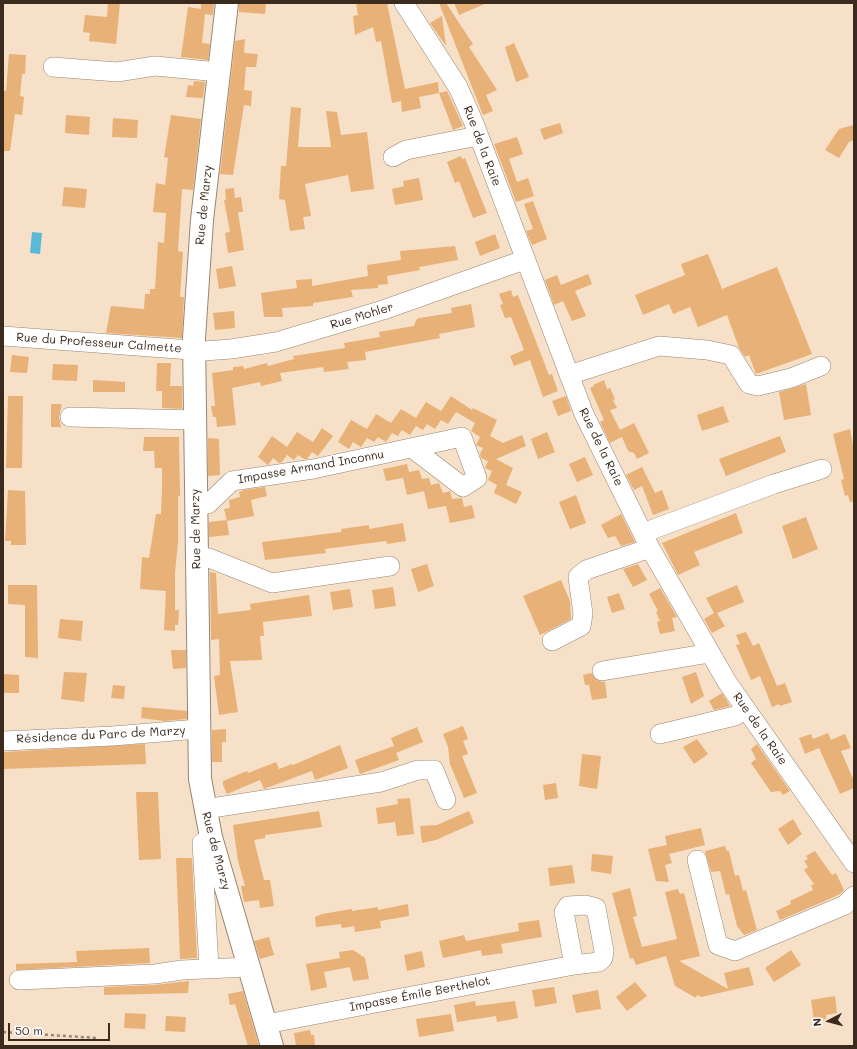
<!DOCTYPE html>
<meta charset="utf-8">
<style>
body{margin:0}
#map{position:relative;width:857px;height:1049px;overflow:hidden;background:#f6e0c8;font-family:Mali,sans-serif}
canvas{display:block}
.frame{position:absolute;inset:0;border:4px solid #3b2a1e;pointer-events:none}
.north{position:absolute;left:809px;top:1001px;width:40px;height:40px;-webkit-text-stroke:3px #fff;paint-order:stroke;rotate:264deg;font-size:11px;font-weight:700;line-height:16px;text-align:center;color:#3b2a1e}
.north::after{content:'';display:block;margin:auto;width:14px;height:18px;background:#3b2a1e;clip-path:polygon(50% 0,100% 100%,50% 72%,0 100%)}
.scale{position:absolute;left:8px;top:1023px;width:102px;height:18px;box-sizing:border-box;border:2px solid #3b2a1e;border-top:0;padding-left:5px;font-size:12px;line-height:14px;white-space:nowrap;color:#3b2a1e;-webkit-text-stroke:3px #fff;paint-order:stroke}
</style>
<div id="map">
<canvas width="857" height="1049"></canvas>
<div class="frame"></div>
<div class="north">N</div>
<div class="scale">50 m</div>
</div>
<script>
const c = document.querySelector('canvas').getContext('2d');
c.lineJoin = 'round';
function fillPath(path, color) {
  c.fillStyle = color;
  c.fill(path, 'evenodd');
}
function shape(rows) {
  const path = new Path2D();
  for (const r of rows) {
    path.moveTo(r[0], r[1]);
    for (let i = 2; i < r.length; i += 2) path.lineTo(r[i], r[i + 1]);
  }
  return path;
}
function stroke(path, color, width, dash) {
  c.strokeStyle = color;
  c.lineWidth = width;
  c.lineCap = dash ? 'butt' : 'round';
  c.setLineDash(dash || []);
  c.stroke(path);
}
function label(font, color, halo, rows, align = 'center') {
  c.font = font + ' Mali,sans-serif';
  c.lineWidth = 3;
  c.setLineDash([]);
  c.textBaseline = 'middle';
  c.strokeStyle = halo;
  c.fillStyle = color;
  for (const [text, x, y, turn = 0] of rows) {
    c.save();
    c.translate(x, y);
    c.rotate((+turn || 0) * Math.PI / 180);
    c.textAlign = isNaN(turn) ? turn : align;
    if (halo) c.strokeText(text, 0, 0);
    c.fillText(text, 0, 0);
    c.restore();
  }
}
fillPath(shape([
 [32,232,42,233,40,254,30,253]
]), '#58bad6');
fillPath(shape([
 [108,3,120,3,116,44,89,41,90,33,83,32,85,15,107,17],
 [201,3,214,3,213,15,205,14,202,43,210,44,208,60,181,57,188,7,201,9],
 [239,3,266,3,265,14,239,12],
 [356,3,387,3,405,89,438,82,439,93,419,97,421,108,402,112,401,101,392,103,381,41,376,42,373,27,355,35,353,16,358,15],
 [439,3,446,3,473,44,469,47,497,90,486,95,493,111,483,115],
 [454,3,487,3,459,15],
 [442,16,446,46,430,23],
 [245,39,244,53,258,54,256,67,246,67,244,90,252,91,251,106,244,105,233,175,220,174,235,41],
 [514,43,529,77,516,82,505,47],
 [9,54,26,55,25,74,22,74,20,96,24,97,22,115,15,114,10,151,3,151,3,91,6,91],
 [194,81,205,82,203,98,186,97,188,85,193,86],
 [447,91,463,126,453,130,439,93],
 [291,107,301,108,298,147,331,147,326,111,337,112,341,135,367,132,374,189,351,192,348,175,305,184,311,216,303,217,305,229,290,231,285,200,279,199,281,166,286,166],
 [66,115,90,117,89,135,65,133],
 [171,115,201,119,193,190,182,189,178,251,183,252,180,297,184,297,182,338,106,333,111,306,144,309,145,294,150,294,150,289,155,289,158,242,164,243,166,213,153,212,156,183,165,185,168,158,164,157],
 [113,118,138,120,137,138,112,137],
 [560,123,563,133,544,140,540,129],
 [854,125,854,140,849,142,839,158,825,150,839,129],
 [517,137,523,154,509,159,517,182,528,178,534,196,516,202,494,144],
 [461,156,462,159,465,158,487,213,473,218,459,181,455,183,447,162],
 [419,178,423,200,395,205,392,189,404,186,403,181],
 [64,187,87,189,85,208,62,206],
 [234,188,235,198,241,197,243,212,238,212,244,250,228,253,225,233,230,232,224,200,226,200,225,189],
 [533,201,547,239,532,245,526,231,533,229,524,204],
 [495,234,500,248,480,256,475,242],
 [455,246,458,260,419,267,420,270,387,276,388,284,378,285,378,288,351,290,353,297,313,303,313,306,282,308,283,317,264,317,261,293,297,288,296,280,312,279,312,286,368,276,367,265,401,260,400,251],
 [708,254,722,289,777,267,812,354,756,374,749,355,745,357,739,348,727,315,698,327,690,307,673,314,669,304,643,315,635,295,685,275,681,264],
 [232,266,236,286,219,289,216,269],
 [588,274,592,284,575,291,586,316,572,321,563,301,554,305,545,280,557,275,561,285],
 [511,290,513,297,518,295,549,375,552,374,558,391,543,397,530,360,514,366,510,356,524,350,511,317,505,318,500,305,503,304,499,294],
 [471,304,475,327,439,334,440,338,365,352,366,360,347,362,349,369,324,372,323,367,280,373,282,381,261,386,260,382,232,388,236,425,217,427,216,417,213,417,211,406,215,406,212,373,233,370,233,367,243,366,244,369,267,363,268,366,294,359,293,356,345,348,344,343,380,337,379,332,414,326,416,320,419,318,452,313,451,308],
 [234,311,235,328,215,330,213,313],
 [12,355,29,357,27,373,10,372],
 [157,363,171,363,170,386,182,386,182,409,162,408,162,391,156,391],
 [53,364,78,365,77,381,52,380],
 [93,380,125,382,125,392,93,392],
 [604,380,607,389,610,388,615,399,613,400,617,408,610,410,620,430,634,423,649,453,637,459,634,453,628,451,622,437,610,443,600,422,604,420,590,388,594,386,593,385],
 [806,384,811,415,784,420,779,392],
 [8,396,23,396,22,468,6,468],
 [451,396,472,410,473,408,497,420,490,436,503,443,522,435,526,446,496,459,513,468,506,485,522,492,516,504,494,493,497,485,488,480,492,471,485,468,488,461,481,458,480,454,483,448,476,445,480,437,471,431,475,423,456,412,448,424,441,420,435,429,427,424,423,430,416,426,410,435,402,430,398,436,392,433,386,442,378,437,374,442,367,438,361,447,353,442,349,449,338,442,351,420,367,429,376,414,391,423,401,409,416,418,426,402,441,411],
 [566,396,571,411,558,416,552,401],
 [51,404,62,404,59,417,61,427,51,427],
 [723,406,729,422,702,431,697,415],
 [322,428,333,436,318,456,312,452,307,459,304,459,298,455,294,460,287,455,282,462,279,463,273,458,268,465,258,457,272,436,287,447,297,432,313,442],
 [850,429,854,450,854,501,850,502,848,495,845,496,841,480,844,479,833,434],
 [547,432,555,452,538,459,531,439],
 [780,436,786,452,726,476,719,459],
 [144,437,179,437,180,496,178,496,178,542,175,573,175,610,179,610,178,625,175,625,175,631,164,630,166,591,140,589,142,557,149,558,156,514,161,514,162,489,162,468,155,468,154,451,143,451],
 [208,438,219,439,220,475,208,476],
 [585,457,593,475,577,482,569,464],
 [407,464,409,472,419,470,422,479,429,478,431,485,439,483,443,493,450,491,452,499,462,498,464,507,472,505,475,518,450,523,446,506,428,509,424,491,407,495,403,478,386,481,383,469],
 [642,467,655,493,662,490,669,509,653,515,642,486,634,490,626,475],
 [265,487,267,496,251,500,254,516,227,521,224,509,230,508,229,500,240,497,239,492,244,490],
 [8,490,25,491,26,545,11,545,11,541,5,541],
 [576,495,586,523,570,529,559,502],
 [736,513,743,533,694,552,700,565,678,575,662,543],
 [621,514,635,542,621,546,615,536,608,538,601,525],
 [806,517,818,549,793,559,782,526],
 [227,520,229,535,209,537,209,522],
 [403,523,406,541,387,544,386,541,325,549,326,553,265,560,262,542,341,532,341,529,369,525,369,529],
 [427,564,434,586,418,592,411,569],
 [638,564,647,580,633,587,623,569],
 [210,572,216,573,218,614,251,610,250,604,309,595,312,616,263,622,264,636,260,636,262,660,230,661,238,712,219,715,214,676,220,675,219,639,211,640],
 [561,580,570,601,571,619,540,635,523,596],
 [8,585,37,585,38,658,25,657,25,605,8,604],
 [737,585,744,602,717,613,725,626,712,633,704,619,714,613,706,598],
 [393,587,396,606,375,609,372,590],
 [660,588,677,617,672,618,675,631,660,634,657,622,660,621,656,612,658,611,649,594],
 [350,589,353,607,333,610,330,592],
 [619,593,625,609,612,613,607,597],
 [60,619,83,621,81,641,58,638],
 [746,632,753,646,759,643,777,686,785,683,792,702,780,706,779,704,772,707,760,676,751,680,736,645,740,644,736,635],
 [171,650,186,650,186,668,173,669],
 [64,672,87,673,84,702,61,699],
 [696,672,704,696,691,704,682,677],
 [591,673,598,681,605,682,607,698,592,700,589,685,585,685,583,675],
 [3,674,19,675,19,693,3,693],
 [113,685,125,686,124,699,111,698],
 [722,693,730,706,714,710,709,701],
 [142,707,187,711,187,719,164,721,141,718],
 [463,726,468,739,463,741,468,754,462,756,477,793,464,798,450,764,448,747,443,734],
 [417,727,423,742,396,753,399,760,360,774,355,760,394,746,391,738],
 [226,729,226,742,222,742,222,762,212,762,212,730],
 [828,733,831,740,845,734,851,748,841,751,854,781,854,788,840,794,819,748,805,754,799,738,811,734,813,739],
 [697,739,708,754,694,764,683,747],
 [145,744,146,764,3,769,3,752],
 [757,744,790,791,783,795,780,791,771,792,751,763,756,759,751,749],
 [340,745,348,768,315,780,312,771,264,789,260,780,227,794,223,785,223,781,247,771,248,773,276,762,279,769,292,764,293,765],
 [582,754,601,756,597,789,579,786],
 [556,783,558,798,545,800,543,785],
 [136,792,158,792,161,859,139,860],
 [410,798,414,834,397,836,395,822,378,824,376,808,398,804,397,799],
 [319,811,322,827,265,835,265,838,254,840,264,880,270,880,274,906,260,908,259,900,244,902,241,886,245,886,238,861,233,825],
 [469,811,474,823,436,840,422,843,420,826,437,825],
 [793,819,802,834,788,845,778,829],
 [701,828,705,845,669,854,672,863,665,865,669,882,656,881,648,849,667,845,665,836],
 [725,846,727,851,729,851,735,876,739,875,743,891,746,890,757,930,744,935,737,926,729,894,726,895,720,871,711,872,705,851],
 [815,851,832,875,836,873,844,890,840,894,825,901,780,920,776,911,791,904,790,901,813,890,811,885,814,884,804,870,808,867,804,861,808,859,806,856],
 [592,854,613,856,611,874,591,871],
 [176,858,192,858,197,958,180,959],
 [572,865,575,883,550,886,548,868],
 [630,888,637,916,633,917,642,947,677,939,665,892,678,889,680,894,684,893,700,956,679,961,728,989,724,973,749,967,754,985,701,997,697,995,696,998,675,986,666,956,636,965,633,958,630,959,612,893],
 [408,904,409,916,380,921,381,928,355,932,354,926,342,928,341,924,316,927,315,917,322,914,352,909,352,911,378,907,378,910],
 [539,920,542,937,501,944,503,953,482,956,481,950,443,958,439,941,464,935,466,941,519,931,518,923],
 [269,937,274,955,260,959,254,941],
 [149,948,150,963,16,970,16,964,77,962,76,951],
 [353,950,365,958,369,979,353,981,350,967,324,972,327,987,311,991,306,964,340,958,339,952],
 [791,950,801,965,774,982,765,968],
 [422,951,425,967,407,971,404,955],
 [189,981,188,993,104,995,104,987,155,985],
 [635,982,647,996,627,1011,616,997],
 [554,987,557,1003,535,1007,532,990],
 [598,990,601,1009,576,1013,572,995],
 [243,991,259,1046,248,1046,235,1004,230,1005,228,994],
 [835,996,837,1013,826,1015,826,1019,814,1021,811,1000],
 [475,1001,476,1006,515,1001,518,1018,497,1022,496,1016,457,1022,454,1005],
 [125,1013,146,1014,145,1029,124,1028],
 [451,1014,454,1031,419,1037,416,1019],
 [166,1016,186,1017,185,1032,165,1031],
 [310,1030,311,1035,314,1035,315,1046,296,1046,294,1033]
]), '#e8b177');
const minor = shape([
 [404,3,458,87,474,123,584,414,650,548,727,682,854,863],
 [53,67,117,72,155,66,219,72],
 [393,157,406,150,478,136],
 [3,336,204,351,231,349,276,342,383,310,524,260],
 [569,375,659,346,707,350,731,355,749,384,758,386,791,378,821,366],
 [70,417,195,420],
 [196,506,208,504,232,481,313,469,462,437,477,478,463,487,412,448],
 [643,533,774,484,822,469],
 [196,557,209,558,272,583,390,566],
 [552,641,581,626,583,614,578,577,586,570,650,548],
 [602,671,710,653],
 [660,734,735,716,746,710],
 [3,741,113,736,198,729],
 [205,809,381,782,418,770,434,770,446,800],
 [697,860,718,945,735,951,845,905,854,896],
 [209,968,202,843,211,837],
 [19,980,155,974,182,970,249,967],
 [266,1024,574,965,599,962,603,958,604,951,596,908,585,905,568,906,564,912,574,965]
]);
const major = shape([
 [227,3,202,220,194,338,200,779,211,837,272,1046]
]);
stroke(minor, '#988573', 20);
stroke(major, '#988573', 24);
stroke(shape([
 [3,1032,97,1038]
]), '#988573', 2.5, [3, 3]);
stroke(minor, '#fff', 19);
stroke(major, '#fff', 22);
label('12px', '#3b2a1e', '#fff', [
 ["Rue de la Raie",482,146,69],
 ["Rue de Marzy",204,205,-84],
 ["Rue Mohler",362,316,-17],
 ["Rue du Professeur Calmette",99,343,4],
 ["Rue de la Raie",601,447,64],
 ["Impasse Armand Inconnu",311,467,-10],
 ["Rue de Marzy",196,529,-91],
 ["Rue de la Raie",760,729,55],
 ["Résidence du Parc de Marzy",101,735,-3],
 ["Rue de Marzy",216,851,75],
 ["Impasse Émile Berthelot",420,994,-11]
]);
</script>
